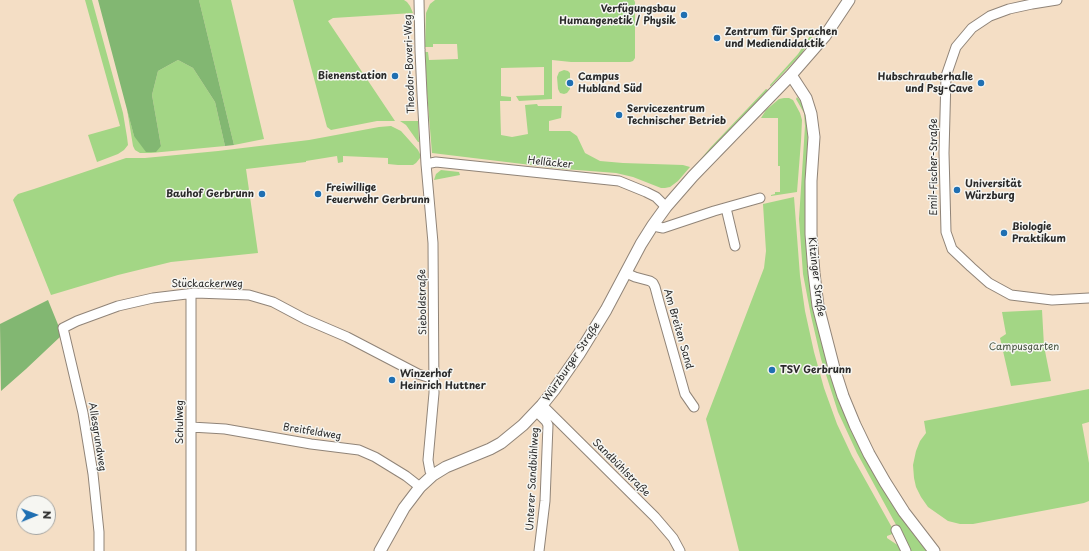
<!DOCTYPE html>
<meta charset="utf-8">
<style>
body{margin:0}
#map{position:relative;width:1089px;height:551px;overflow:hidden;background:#f4dec5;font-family:"Playpen Sans",sans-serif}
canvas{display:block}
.north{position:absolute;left:16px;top:495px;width:40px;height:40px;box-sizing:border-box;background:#f6f6f2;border:1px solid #a5a5a2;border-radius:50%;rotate:89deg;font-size:11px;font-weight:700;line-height:16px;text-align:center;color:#2b2b2b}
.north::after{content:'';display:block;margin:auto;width:14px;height:18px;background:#1f6fb2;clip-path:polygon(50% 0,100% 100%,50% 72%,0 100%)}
</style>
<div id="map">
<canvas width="1089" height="551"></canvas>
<div class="north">N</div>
</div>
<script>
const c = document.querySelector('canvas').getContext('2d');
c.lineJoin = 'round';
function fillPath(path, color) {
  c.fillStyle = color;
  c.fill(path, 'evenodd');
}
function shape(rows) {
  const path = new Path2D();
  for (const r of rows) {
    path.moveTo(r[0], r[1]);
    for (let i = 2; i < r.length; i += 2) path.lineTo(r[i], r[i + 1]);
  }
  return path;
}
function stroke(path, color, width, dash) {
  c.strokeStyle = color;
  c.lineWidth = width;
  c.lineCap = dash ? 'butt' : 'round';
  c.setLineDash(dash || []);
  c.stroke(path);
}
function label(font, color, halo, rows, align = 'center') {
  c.font = font + ' "Playpen Sans",sans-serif';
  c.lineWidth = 3;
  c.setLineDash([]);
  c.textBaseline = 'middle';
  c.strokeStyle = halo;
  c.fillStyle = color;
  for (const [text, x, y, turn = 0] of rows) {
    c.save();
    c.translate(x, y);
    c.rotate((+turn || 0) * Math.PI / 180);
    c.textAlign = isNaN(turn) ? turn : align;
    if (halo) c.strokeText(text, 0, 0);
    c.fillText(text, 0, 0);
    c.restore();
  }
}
fillPath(shape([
 [85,0,92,0,123,113,127,137,128,145,124,150,118,154,97,162,88,135,120,126],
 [199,0,231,0,264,139,234,145],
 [293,0,404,0,407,2,410,6,413,13,333,18,328,21,395,121,377,121,331,130,327,127],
 [435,0,634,0,635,2,635,58,633,61,630,62,571,62,552,60,552,99,519,101,516,96,544,95,544,67,501,68,501,96,511,97,511,101,500,101,501,135,512,137,528,134,525,105,537,104,538,106,562,106,561,118,549,121,549,131,570,131,577,136,585,153,600,161,623,163,683,165,690,167,678,181,670,187,665,188,661,188,633,177,616,173,564,169,432,153,427,92,425,52,428,52,429,60,458,59,457,44,433,44,433,47,425,47,426,13,430,4],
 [810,36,812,37,802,53,771,86,770,86,770,85,798,54],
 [178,60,193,68,215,102,225,146,151,153,140,153,135,150,133,146,127,109,134,136,161,146,152,95,158,71],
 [564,70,568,71,570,73,570,89,567,93,564,94,560,93,558,89,557,77,559,72],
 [766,89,768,90,712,149,700,161,700,160,710,148],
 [797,97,802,103,804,108,808,123,807,177,813,298,823,346,831,376,928,551,909,551,901,534,857,453,838,412,821,359,811,316,803,274,799,219,805,126,804,113,796,99],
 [784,98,789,98,793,100,800,113,802,120,801,141,797,192,771,196,771,195,775,194,775,192,780,192,780,166,778,166,778,118,761,118,766,110,779,99],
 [400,121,418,121,419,142,418,142,406,125],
 [391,126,401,131,418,150,420,154,420,158,416,163,413,165,398,165,388,164,388,158,343,156,343,162,338,163,337,156,306,161,306,162,246,169,258,253,171,262,118,275,51,295,13,200,15,197,18,194,34,189,126,158,145,158,218,151,309,140,379,127],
 [441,170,459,172,460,175,434,180,436,174],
 [794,197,800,276,805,311,814,352,824,388,837,424,852,456,895,533,887,536,887,538,902,548,903,551,739,551,706,419,764,268,766,251,763,204],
 [1042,310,1044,346,1051,381,1011,386,1000,338,1006,334,1002,312],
 [1089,389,1089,422,1082,424,1089,463,1089,501,1084,503,973,524,960,524,948,521,928,507,921,497,916,487,914,478,913,465,916,451,920,441,926,433,924,421]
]), '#a3d685');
fillPath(shape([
 [98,0,199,0,234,145,225,146,215,102,193,68,178,60,158,71,152,95,161,146,156,152,146,152,134,136],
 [48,300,61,332,61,336,26,369,1,391,0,324]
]), '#82b772');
const minor = shape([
 [419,0,420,50,422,94,426,164,433,243,434,393,428,460,430,471,433,475],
 [1057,0,1032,4,1009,9,990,16,972,28,956,47,946,76,944,153,946,232,952,249,971,267,989,283,1011,295,1052,300,1089,298],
 [426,164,436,162,619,181,646,192,656,197,666,207],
 [726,208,735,246],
 [653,225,658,227,663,228,714,211,760,198],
 [626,273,635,277,650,281,653,283,655,287,659,302,685,394,694,407],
 [542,405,655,517,673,538,680,551],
 [536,411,546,421,548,425,545,501,539,551],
 [191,427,225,429,311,444,359,450,375,457,406,476,420,487],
 [896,530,906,551],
 [99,551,99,532,93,474,83,413,63,328,77,321,118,306,153,298,195,293,224,294,249,295,273,302,305,319,347,337,418,374,434,379],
 [191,551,191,294]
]);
const tertiary = shape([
 [791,75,806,98,811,114,814,137,811,181,811,234,814,273,818,306,834,368,843,396,855,425,869,454,885,482,904,512,934,551],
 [380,551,404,508,420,487,433,475,446,467,490,449,501,443,523,425,542,405,554,390,579,354,606,310,641,244,653,225,666,207,693,176,791,75,825,36,849,0]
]);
stroke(minor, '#908478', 11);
stroke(tertiary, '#908478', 13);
stroke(minor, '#fff', 9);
stroke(tertiary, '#fff', 11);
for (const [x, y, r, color] of [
 [684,15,4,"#1f6fb2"],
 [717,38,4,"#1f6fb2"],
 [395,76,4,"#1f6fb2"],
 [570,83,4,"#1f6fb2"],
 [981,83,4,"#1f6fb2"],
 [619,115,4,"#1f6fb2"],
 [957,190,4,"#1f6fb2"],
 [262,194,4,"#1f6fb2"],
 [318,194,4,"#1f6fb2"],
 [1004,233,4,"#1f6fb2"],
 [772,370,4,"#1f6fb2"],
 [392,380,4,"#1f6fb2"]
]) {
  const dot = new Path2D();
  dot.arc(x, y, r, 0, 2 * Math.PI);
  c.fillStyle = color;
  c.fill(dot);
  stroke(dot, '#f6f6f2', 1.5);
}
label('bold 10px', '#2b2b2b', '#f6f6f2', [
 ["Verfügungsbau",676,9,"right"],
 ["Humangenetik / Physik",676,21,"right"],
 ["Zentrum für Sprachen",725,32],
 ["und Mediendidaktik",725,44],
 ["Bienenstation",387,76,"right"],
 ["Campus",578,77],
 ["Hubland Süd",578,89],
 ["Hubschrauberhalle",973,77,"right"],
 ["und Psy-Cave",973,89,"right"],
 ["Servicezentrum",627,109],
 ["Technischer Betrieb",627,121],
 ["Universität",965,184],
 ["Würzburg",965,196],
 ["Freiwillige",326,188],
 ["Feuerwehr Gerbrunn",326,200],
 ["Bauhof Gerbrunn",254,194,"right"],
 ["Biologie",1012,227],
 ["Praktikum",1012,239],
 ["TSV Gerbrunn",780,370],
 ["Winzerhof",400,374],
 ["Heinrich Huttner",400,386]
], 'left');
label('10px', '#2b2b2b', '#f6f6f2', [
 ["Theodor-Boveri-Weg",410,64,-92],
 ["Helläcker",550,163,6],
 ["Emil-Fischer-Straße",934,167,-90],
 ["Kitzinger Straße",816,277,83],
 ["Stückackerweg",207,284],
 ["Sieboldstraße",423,302,-91],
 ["Am Breiten Sand",678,329,74],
 ["Würzburger Straße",572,362,-56],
 ["Schulweg",180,422,-90],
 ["Breitfeldweg",312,432,9],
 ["Allesgrundweg",97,437,81],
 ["Sandbühlstraße",621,468,45],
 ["Unterer Sandbühlweg",533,479,-87]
]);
label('10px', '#495642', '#f6f6f2', [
 ["Campusgarten",1024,347]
]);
</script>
